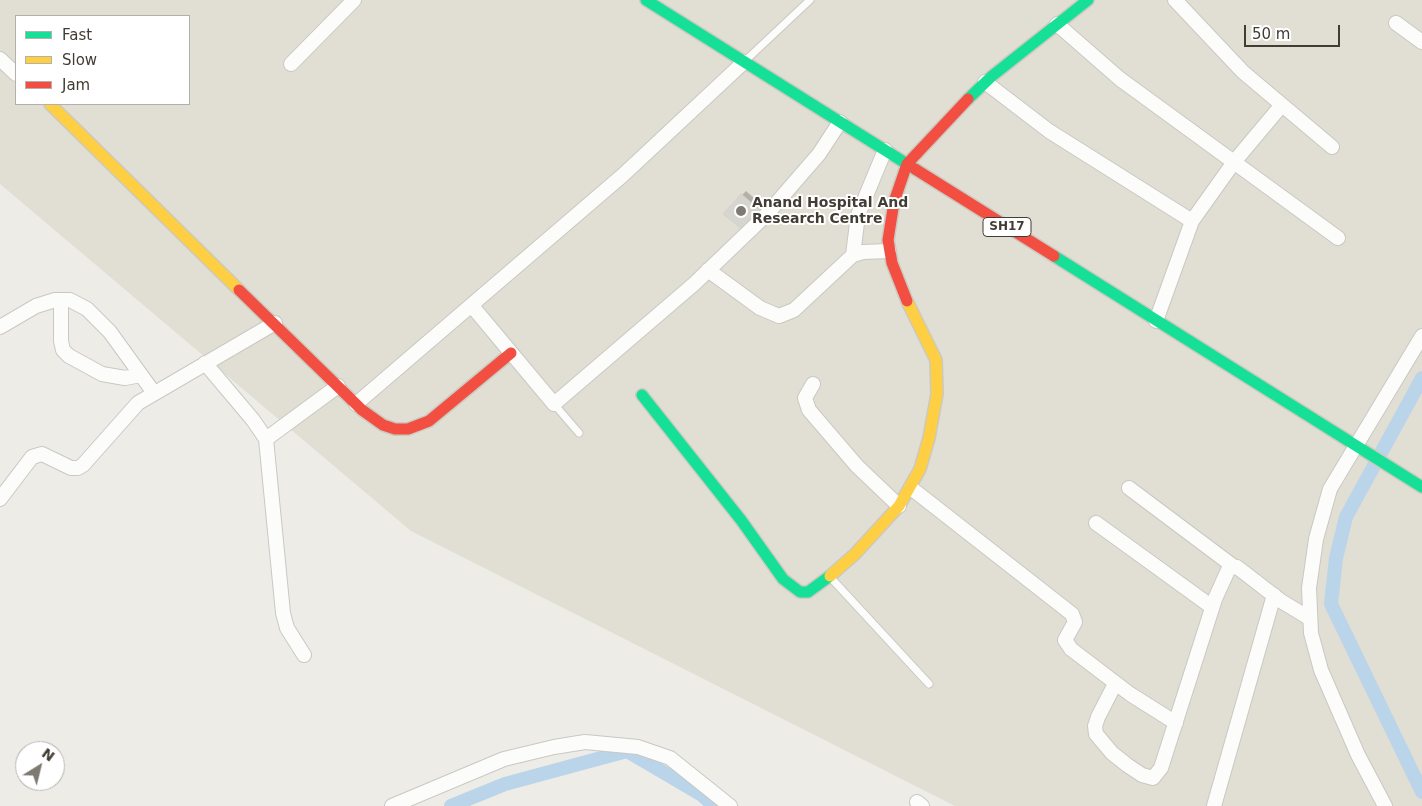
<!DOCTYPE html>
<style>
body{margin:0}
#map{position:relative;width:1422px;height:806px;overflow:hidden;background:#edece7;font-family:"DejaVu Sans",sans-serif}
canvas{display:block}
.legend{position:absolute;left:15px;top:15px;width:175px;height:90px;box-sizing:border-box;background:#fff;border:1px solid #b3b1ae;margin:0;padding:6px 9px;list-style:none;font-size:15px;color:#423d34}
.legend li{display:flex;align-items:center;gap:10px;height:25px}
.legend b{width:25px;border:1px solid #b3b1ae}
.north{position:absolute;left:15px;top:741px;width:50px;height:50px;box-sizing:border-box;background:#fff;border:1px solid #b3b1ae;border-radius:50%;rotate:36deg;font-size:14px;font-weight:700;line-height:20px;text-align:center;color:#423d34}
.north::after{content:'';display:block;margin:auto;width:18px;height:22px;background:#7e7a73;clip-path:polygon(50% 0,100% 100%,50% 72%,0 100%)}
.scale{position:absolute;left:1244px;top:25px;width:96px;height:22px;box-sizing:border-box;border:2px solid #423d34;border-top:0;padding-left:6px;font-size:15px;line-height:18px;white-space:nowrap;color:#423d34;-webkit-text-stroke:4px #fff;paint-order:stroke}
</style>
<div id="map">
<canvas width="1422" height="806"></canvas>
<ul class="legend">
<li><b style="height:6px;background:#16e098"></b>Fast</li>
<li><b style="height:6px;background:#ffcf43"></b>Slow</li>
<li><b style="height:6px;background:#f24e42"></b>Jam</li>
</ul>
<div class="north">N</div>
<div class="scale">50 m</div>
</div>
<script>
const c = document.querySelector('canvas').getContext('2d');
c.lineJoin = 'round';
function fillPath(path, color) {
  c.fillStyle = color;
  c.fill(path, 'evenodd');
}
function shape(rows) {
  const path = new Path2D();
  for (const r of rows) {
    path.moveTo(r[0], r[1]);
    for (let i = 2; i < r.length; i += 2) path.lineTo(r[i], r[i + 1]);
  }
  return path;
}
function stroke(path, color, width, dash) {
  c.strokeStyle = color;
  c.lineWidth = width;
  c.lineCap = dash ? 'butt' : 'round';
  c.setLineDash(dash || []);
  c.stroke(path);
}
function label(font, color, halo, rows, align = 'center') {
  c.font = font + ' "DejaVu Sans",sans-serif';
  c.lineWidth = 4;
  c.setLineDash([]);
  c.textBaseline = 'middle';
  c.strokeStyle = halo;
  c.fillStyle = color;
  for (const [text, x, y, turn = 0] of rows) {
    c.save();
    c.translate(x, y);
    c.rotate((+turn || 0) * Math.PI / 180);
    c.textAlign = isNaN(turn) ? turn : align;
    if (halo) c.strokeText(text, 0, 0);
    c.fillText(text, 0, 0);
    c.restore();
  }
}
fillPath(shape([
 [0,0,1422,0,1422,806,955,806,411,531,0,184],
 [16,16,189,16,189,104,16,104]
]), '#e1ded4');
fillPath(shape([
 [746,191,763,206,746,225,725,214]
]), '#0003');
stroke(shape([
 [1422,378,1346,517,1336,558,1331,604,1422,792],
 [451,806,505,784,627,751,702,795,714,806]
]), '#bad4e9', 14);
const building = shape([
 [741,194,760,210,743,230,723,214,741,194]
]);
fillPath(building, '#d7d5cf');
stroke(building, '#d5d3cd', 1);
const lane = shape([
 [746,60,810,0],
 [554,404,579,433],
 [831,578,929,684]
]);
const street = shape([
 [1175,0,1243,72,1332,147],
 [1396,23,1422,42],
 [1057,24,1120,79,1338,238],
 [0,59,16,74],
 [291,64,354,0],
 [985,82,1049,131,1192,221],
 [853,255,858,215,885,150],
 [708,270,760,308,779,316,794,310,853,255,863,252,889,251],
 [61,300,61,341,63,350,69,356,102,374,125,378,141,375],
 [472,306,554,404,694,284,767,214,819,154,840,122],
 [1156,321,1192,221,1234,162,1281,106],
 [0,327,36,306,55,300,70,300,87,309,110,332,154,393],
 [205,363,253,420,266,439,283,613,287,628,304,655],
 [813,384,805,398,809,410,857,466,899,506],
 [356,404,623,175,744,62],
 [266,439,338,386],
 [911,488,1072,614,1075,622,1065,640,1071,649,1130,694,1176,723],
 [1129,488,1233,566],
 [0,499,32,457,42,454,71,468,78,468,83,465,138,403,275,323],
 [1096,523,1212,607],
 [1115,684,1098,717,1095,726,1096,734,1112,753,1127,765,1142,775,1153,778,1161,768,1215,599,1229,568,1237,567,1281,601,1309,618],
 [917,802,922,806],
 [392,806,504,759,554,747,585,742,638,747,670,758,730,806],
 [1214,806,1274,595],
 [1385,806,1358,755,1321,670,1311,633,1309,588,1316,539,1330,489,1422,336]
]);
const fast = shape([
 [646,0,915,169],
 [968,99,992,76,1088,0],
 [1054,256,1422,487],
 [642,395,741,520,783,579,800,592,808,592,830,576]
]);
const slow = shape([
 [50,104,239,290],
 [830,576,855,554,899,506,920,469,929,438,937,394,936,360,907,301]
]);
const jam = shape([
 [915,169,1054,256],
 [239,290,362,410,383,425,395,429,408,429,429,421,511,353],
 [907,301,892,263,888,240,894,202,907,164,968,99]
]);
stroke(lane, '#c9c8c3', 9);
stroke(street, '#c9c8c3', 16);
stroke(fast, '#ccc9be', 14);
stroke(slow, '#ccc9be', 14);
stroke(jam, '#ccc9be', 14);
stroke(lane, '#fcfcfb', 7);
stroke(street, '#fcfcfb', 14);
stroke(fast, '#16e098', 11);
stroke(slow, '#ffcf43', 11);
stroke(jam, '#f24e42', 11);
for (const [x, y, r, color] of [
 [741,211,6,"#7e7a73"]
]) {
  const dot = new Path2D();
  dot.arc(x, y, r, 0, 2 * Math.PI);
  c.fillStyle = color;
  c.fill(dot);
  stroke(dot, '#fff', 2);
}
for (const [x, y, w] of [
 [1007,227,48]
]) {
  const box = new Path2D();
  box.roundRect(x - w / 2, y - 9.5, w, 19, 4);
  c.fillStyle = '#fff';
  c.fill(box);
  stroke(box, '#423d34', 1);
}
label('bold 12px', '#423d34', null, [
 ["SH17",1007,227]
]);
label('bold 14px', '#423d34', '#fff', [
 ["Anand Hospital And",752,203],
 ["Research Centre",752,219]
], 'left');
</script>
